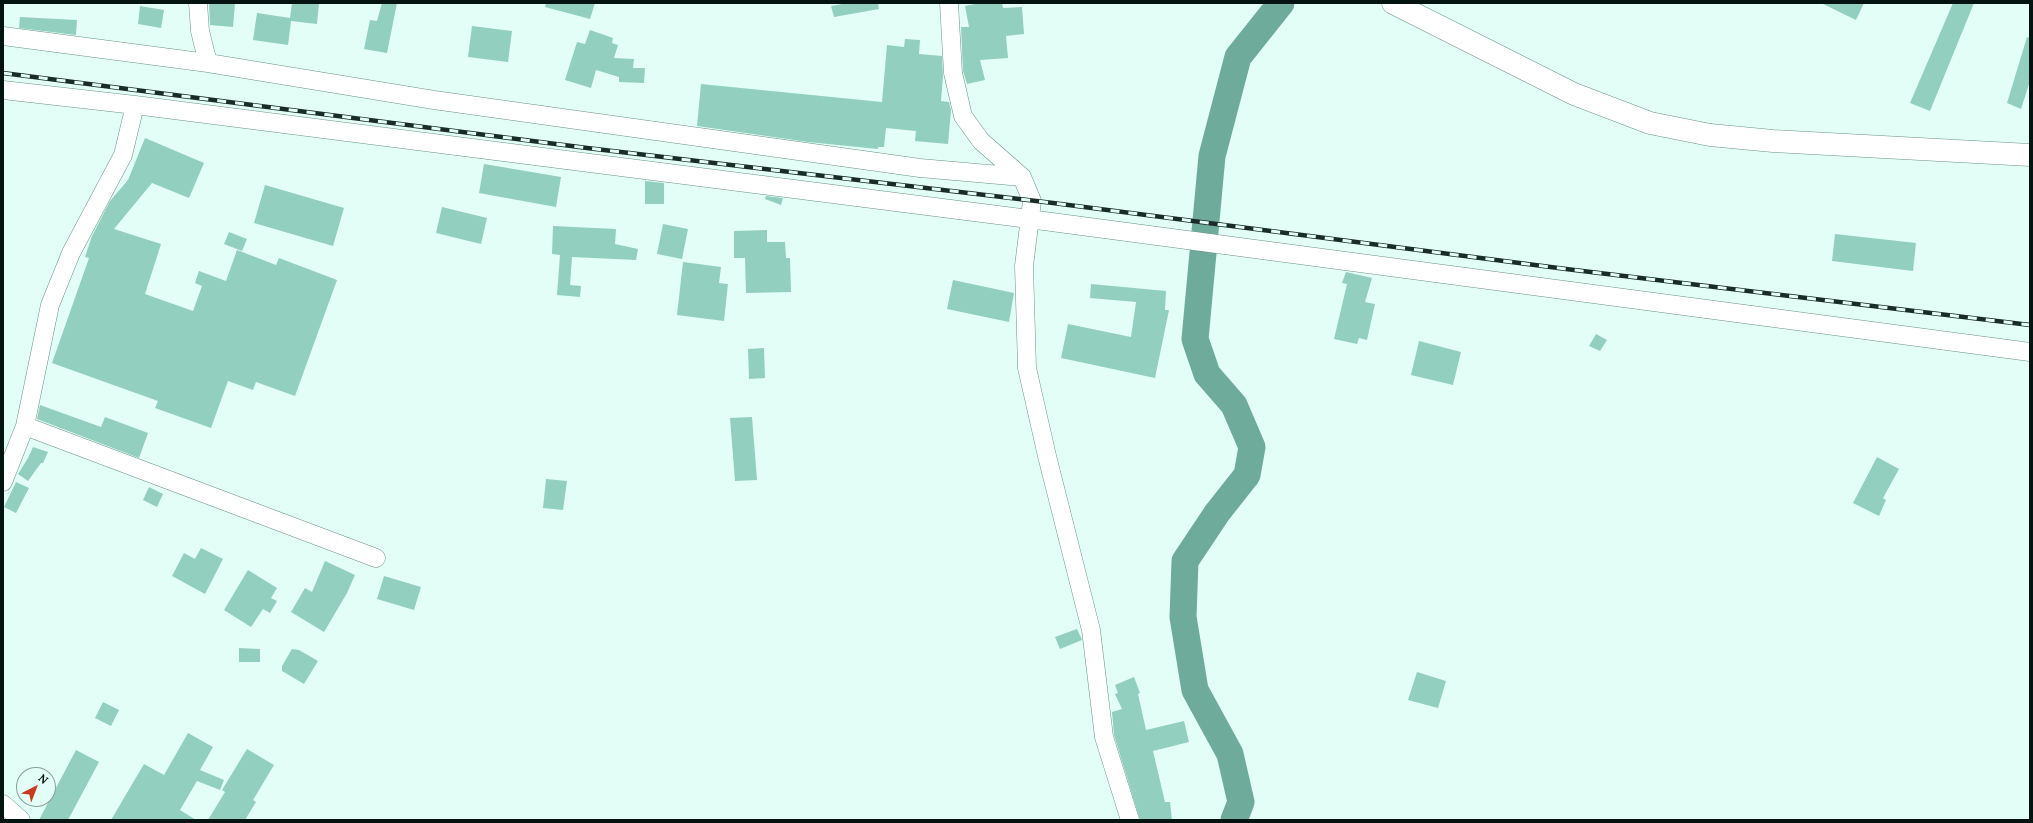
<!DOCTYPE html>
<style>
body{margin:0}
#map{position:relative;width:2033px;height:823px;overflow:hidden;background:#e3fef6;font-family:Lora,serif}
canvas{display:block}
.frame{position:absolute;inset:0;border:4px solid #03130f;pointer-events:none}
.north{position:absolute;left:16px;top:767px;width:40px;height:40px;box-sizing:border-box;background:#e3fef6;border:1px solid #89a09a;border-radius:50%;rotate:42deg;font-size:11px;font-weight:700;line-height:16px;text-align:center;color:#03130f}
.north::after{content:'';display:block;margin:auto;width:14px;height:18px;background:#c53b1b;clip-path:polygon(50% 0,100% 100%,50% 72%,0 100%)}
</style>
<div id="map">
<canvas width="2033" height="823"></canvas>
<div class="frame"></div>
<div class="north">N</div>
</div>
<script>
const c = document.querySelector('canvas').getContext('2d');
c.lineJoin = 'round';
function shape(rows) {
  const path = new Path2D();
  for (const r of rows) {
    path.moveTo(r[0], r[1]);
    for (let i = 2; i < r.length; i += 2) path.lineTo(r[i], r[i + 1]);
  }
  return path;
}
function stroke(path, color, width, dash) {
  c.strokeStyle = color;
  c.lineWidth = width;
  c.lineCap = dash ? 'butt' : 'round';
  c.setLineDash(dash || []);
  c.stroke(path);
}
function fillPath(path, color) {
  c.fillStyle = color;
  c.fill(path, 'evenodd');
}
stroke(shape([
 [1234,820,1241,802,1230,754,1195,690,1183,617,1185,561,1217,513,1247,475,1252,447,1234,405,1207,374,1195,339,1212,156,1238,57,1281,3]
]), '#6fab9b', 27);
fillPath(shape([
 [209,3,235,3,233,27,210,25],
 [292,3,319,3,317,24,291,21,288,45,253,40,257,13,290,18],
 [382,3,397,3,387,53,364,49,370,20,377,21],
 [546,3,595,3,590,19,545,7],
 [848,3,878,3,879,9,834,17,831,6],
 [981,3,1002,3,1003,8,1022,7,1024,34,1006,36,1008,58,980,60,985,80,967,84,963,71,961,27,969,27,965,6],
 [1821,3,1864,3,1856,20],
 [1953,3,1974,3,1930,111,1910,103],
 [140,6,164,10,161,28,138,24],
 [20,17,77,20,76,35,19,28],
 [472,26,512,31,508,62,468,57],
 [590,30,613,38,612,43,618,45,614,58,634,59,633,68,645,68,644,83,619,82,619,77,596,70,591,88,565,80,577,42,585,44],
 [2027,37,2030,38,2030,81,2021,109,2007,103],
 [905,39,920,40,919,54,942,56,943,76,941,101,949,102,951,110,948,144,915,141,916,131,886,128,884,147,878,147,878,149,808,142,697,126,701,84,882,102,887,45,904,47],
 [145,138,204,163,189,198,152,183,114,229,161,244,145,294,193,311,202,286,195,283,199,271,226,281,237,250,276,265,279,258,337,280,295,396,256,382,253,390,228,381,211,428,155,408,158,401,52,363,89,258,85,257,92,236,110,201,128,180],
 [484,164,561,177,556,207,479,193],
 [645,181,664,183,664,204,645,204],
 [265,185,344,208,333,246,254,223],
 [766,196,783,198,781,205,765,199],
 [442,207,487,218,481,244,436,233],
 [663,224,688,229,682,259,657,254],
 [553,226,616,229,615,244,638,249,636,260,572,257,570,285,581,286,580,297,557,295,560,255,552,254],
 [767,230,767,242,785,242,786,258,790,258,791,292,746,293,745,258,734,258,734,231],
 [229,232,247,239,242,251,224,244],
 [1835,234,1916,243,1913,271,1832,261],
 [683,262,721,267,719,283,728,284,724,321,677,315],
 [1346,272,1372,278,1365,302,1375,304,1367,340,1359,338,1357,344,1334,339,1347,284,1342,283],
 [953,280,1014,293,1009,322,947,309],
 [1091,284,1166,291,1165,310,1169,310,1155,378,1061,358,1068,324,1131,337,1136,302,1090,298],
 [1596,334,1607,340,1600,351,1589,346],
 [1419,341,1461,352,1453,385,1411,375],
 [764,348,765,378,749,379,748,349],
 [40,405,101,427,105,417,148,433,139,458,37,419],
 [752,417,757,480,735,481,730,418],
 [33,447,48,452,43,463,41,463,28,481,18,474,28,458],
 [1877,457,1899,469,1883,498,1886,500,1879,516,1853,503],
 [546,479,567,481,563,510,543,508],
 [16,482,29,488,16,513,4,507],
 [149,487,163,494,157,507,143,500],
 [201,548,223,559,205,594,172,576,184,553,195,559],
 [325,561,355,575,347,593,324,632,291,612,305,588,312,592],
 [248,570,277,588,271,598,277,601,270,613,263,609,251,627,224,610],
 [384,576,421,587,414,610,377,599],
 [1077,629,1082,640,1060,649,1055,637],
 [239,648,260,649,260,662,239,662],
 [292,649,299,650,318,661,304,684,282,671,282,666],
 [1417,672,1446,681,1438,708,1408,700],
 [1134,677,1140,693,1138,694,1146,730,1184,721,1189,742,1153,751,1165,802,1170,802,1172,820,1140,820,1114,735,1112,712,1122,709,1115,694,1118,693,1115,685],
 [103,702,119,710,111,726,95,718],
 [188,733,213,747,200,770,224,780,220,790,197,781,180,810,196,820,111,820,144,764,164,775],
 [247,749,274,765,253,800,256,802,245,820,208,820,225,792,222,790],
 [76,750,99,762,68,820,39,820]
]), '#92cfbe');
const minor = shape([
 [198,3,200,31,208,63],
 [949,3,953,73,963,116,981,141,1022,177,1032,201,1024,266,1027,368,1047,456,1091,630,1104,737,1130,820],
 [3,36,208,63,434,100,920,168,1022,177],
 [3,90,135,105],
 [25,426,376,558],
 [3,482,25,426,50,305,71,253,123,155,135,105,1029,219,2030,352],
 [3,804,21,820]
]);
const major = shape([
 [1393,3,1574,94,1650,123,1710,135,1773,141,2030,155]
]);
stroke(minor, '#699387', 19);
stroke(major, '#699387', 23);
stroke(minor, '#fff', 18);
stroke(major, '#fff', 22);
const rail = shape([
 [3,73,587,148,1053,203,1566,269,2030,325]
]);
stroke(rail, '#1a2c27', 4.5);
stroke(rail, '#e3fef6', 3, [9]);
</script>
